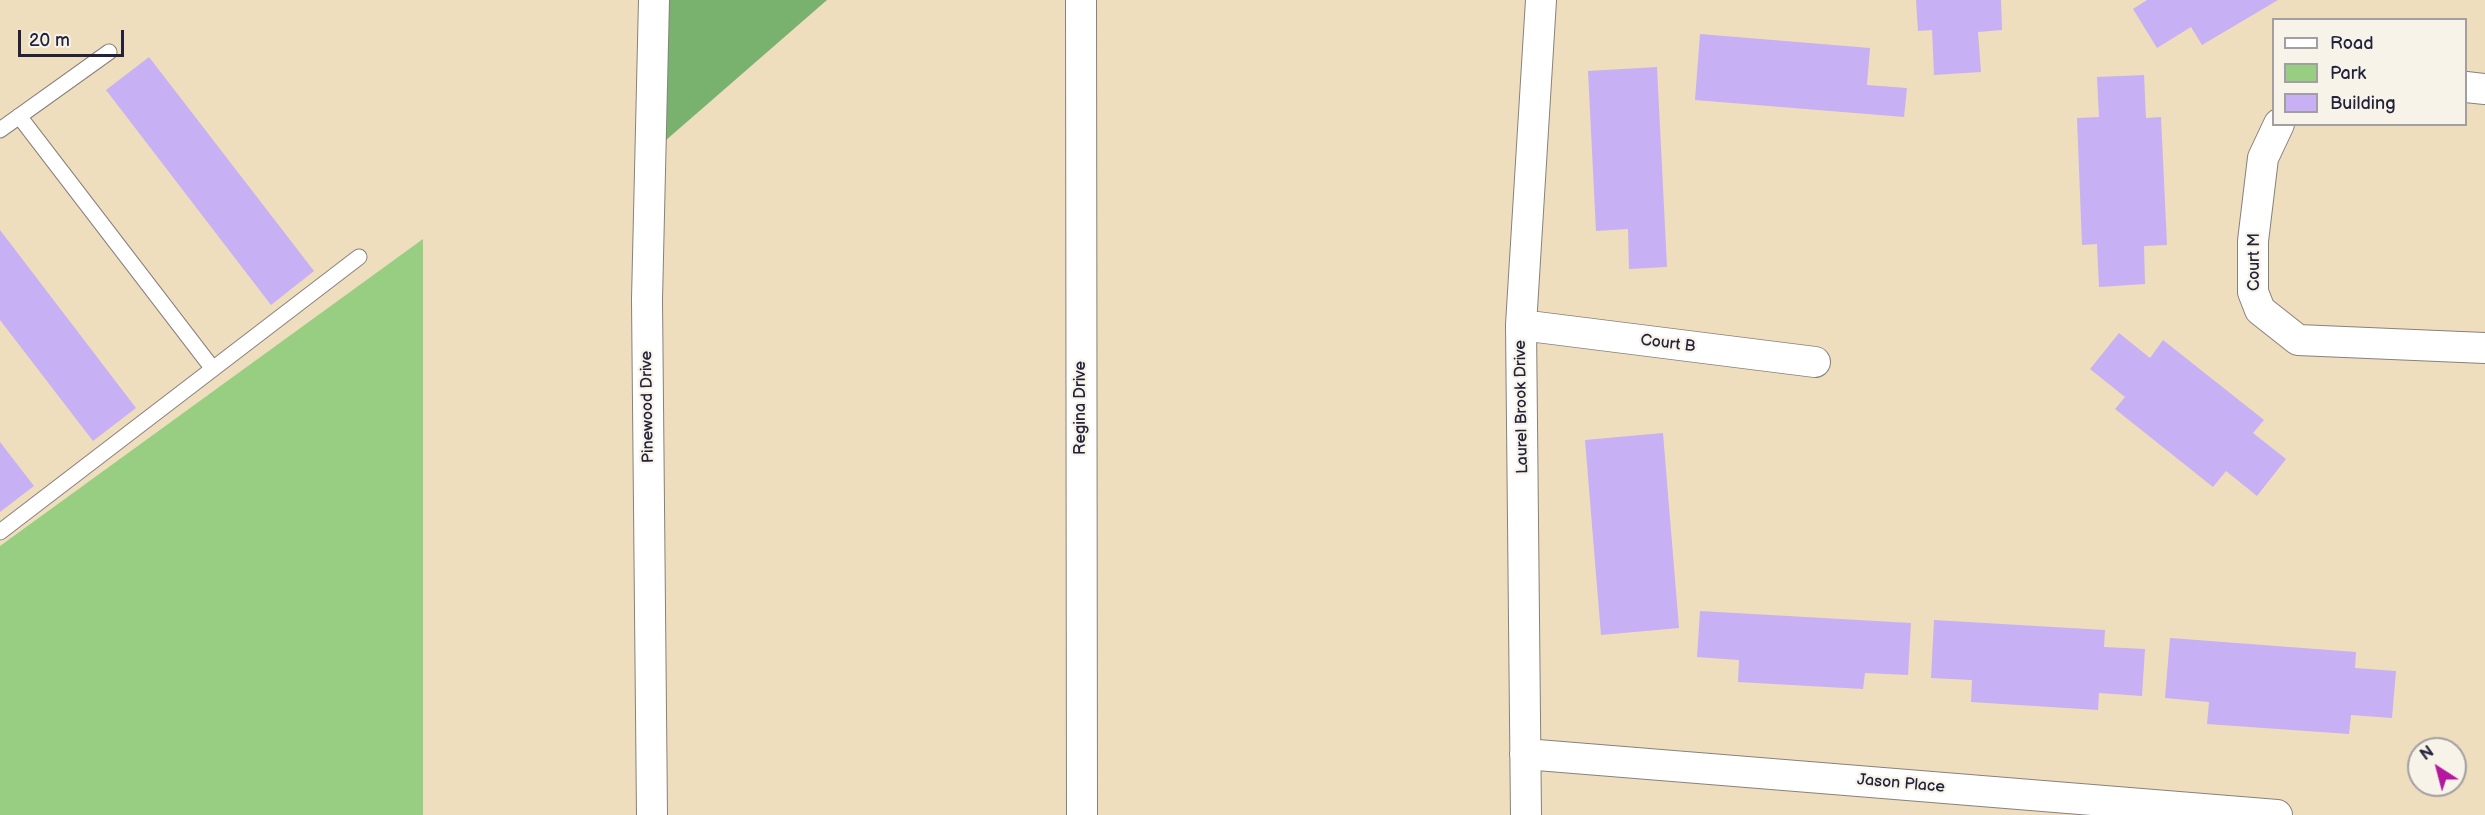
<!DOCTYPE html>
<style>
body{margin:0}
#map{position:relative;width:2485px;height:815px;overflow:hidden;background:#eedebd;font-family:"Balsamiq Sans",sans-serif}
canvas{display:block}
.legend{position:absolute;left:2272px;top:18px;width:195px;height:108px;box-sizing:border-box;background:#f7f3e8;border:2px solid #a29fa3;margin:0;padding:8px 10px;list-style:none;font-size:18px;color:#22223b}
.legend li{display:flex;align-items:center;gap:12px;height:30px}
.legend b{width:30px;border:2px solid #a29fa3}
.north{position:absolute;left:2407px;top:737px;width:60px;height:60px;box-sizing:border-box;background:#f7f3e8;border:2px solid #a29fa3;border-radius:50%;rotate:324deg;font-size:16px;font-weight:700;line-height:24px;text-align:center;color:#22223b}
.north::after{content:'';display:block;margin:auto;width:21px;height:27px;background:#b5179e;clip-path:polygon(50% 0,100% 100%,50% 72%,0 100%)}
.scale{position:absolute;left:18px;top:30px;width:106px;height:27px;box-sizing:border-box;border:3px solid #22223b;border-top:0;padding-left:8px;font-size:18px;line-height:21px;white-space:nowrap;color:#22223b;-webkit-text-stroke:4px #f7f3e8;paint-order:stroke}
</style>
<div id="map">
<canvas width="2485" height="815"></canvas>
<ul class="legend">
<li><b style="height:8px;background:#fff"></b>Road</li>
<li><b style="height:16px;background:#97ce81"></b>Park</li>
<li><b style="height:16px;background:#c7b0f3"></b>Building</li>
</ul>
<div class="north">N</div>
<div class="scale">20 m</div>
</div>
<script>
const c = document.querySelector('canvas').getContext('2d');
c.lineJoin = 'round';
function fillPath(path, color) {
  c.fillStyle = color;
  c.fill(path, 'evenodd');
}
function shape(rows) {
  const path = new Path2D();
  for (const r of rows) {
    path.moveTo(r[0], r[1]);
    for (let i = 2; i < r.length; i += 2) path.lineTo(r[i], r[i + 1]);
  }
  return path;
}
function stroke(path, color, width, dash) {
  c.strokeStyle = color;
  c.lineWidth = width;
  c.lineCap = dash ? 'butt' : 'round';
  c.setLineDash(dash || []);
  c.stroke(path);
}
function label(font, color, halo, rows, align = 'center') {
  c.font = font + ' "Balsamiq Sans",sans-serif';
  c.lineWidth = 4.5;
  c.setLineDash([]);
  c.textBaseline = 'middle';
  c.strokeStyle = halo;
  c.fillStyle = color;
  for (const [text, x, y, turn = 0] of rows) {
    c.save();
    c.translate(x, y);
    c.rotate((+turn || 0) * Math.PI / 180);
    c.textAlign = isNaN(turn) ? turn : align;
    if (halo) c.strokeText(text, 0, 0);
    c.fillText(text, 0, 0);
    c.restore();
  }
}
fillPath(shape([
 [423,239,423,815,0,815,0,546]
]), '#97ce81');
fillPath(shape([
 [650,0,827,0,650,154]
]), '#79b16f');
fillPath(shape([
 [1916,0,2001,0,2002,30,1978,32,1981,72,1934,75,1932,30,1918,31],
 [2147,0,2278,0,2202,45,2191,27,2157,48,2133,9],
 [1700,34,1870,48,1867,85,1907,88,1904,117,1695,100],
 [149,57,314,271,271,305,106,90],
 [1657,67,1667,267,1629,269,1628,229,1596,231,1588,71],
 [2144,75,2146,118,2161,117,2167,245,2144,246,2145,284,2099,287,2097,244,2082,245,2077,118,2099,117,2097,77],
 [0,230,136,408,93,441,0,320],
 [2119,333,2150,358,2163,340,2264,420,2253,433,2286,459,2257,496,2226,471,2213,487,2115,409,2125,397,2090,369],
 [1663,433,1679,628,1601,635,1585,440],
 [0,442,34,486,0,512],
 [1700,611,1911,623,1908,675,1865,673,1863,689,1738,682,1739,660,1697,657],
 [1934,620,2105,630,2104,647,2145,649,2142,696,2099,693,2098,710,1971,702,1972,680,1931,678],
 [2170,638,2356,652,2355,668,2396,671,2392,718,2351,715,2349,734,2207,724,2209,702,2165,698]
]), '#c7b0f3');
const service = shape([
 [19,116,213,369],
 [0,130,109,52],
 [0,532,359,257]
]);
const minor = shape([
 [1081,0,1082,815],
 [2466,87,2485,89],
 [2279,124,2263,158,2253,241,2253,292,2260,310,2298,340,2485,348],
 [1521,325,1815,362],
 [1525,754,2277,815],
 [652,815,647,300,654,0],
 [1526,815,1521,325,1541,0]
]);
stroke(service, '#88807c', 17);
stroke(minor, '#88807c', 32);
stroke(service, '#fff', 15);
stroke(minor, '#fff', 30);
label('16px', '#22223b', '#f7f3e8', [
 ["Court M",2255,262,-90],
 ["Court B",1668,344,7],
 ["Pinewood Drive",648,407,-91],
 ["Laurel Brook Drive",1522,407,-91],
 ["Regina Drive",1081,408,-90],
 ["Jason Place",1901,784,5]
]);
</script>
